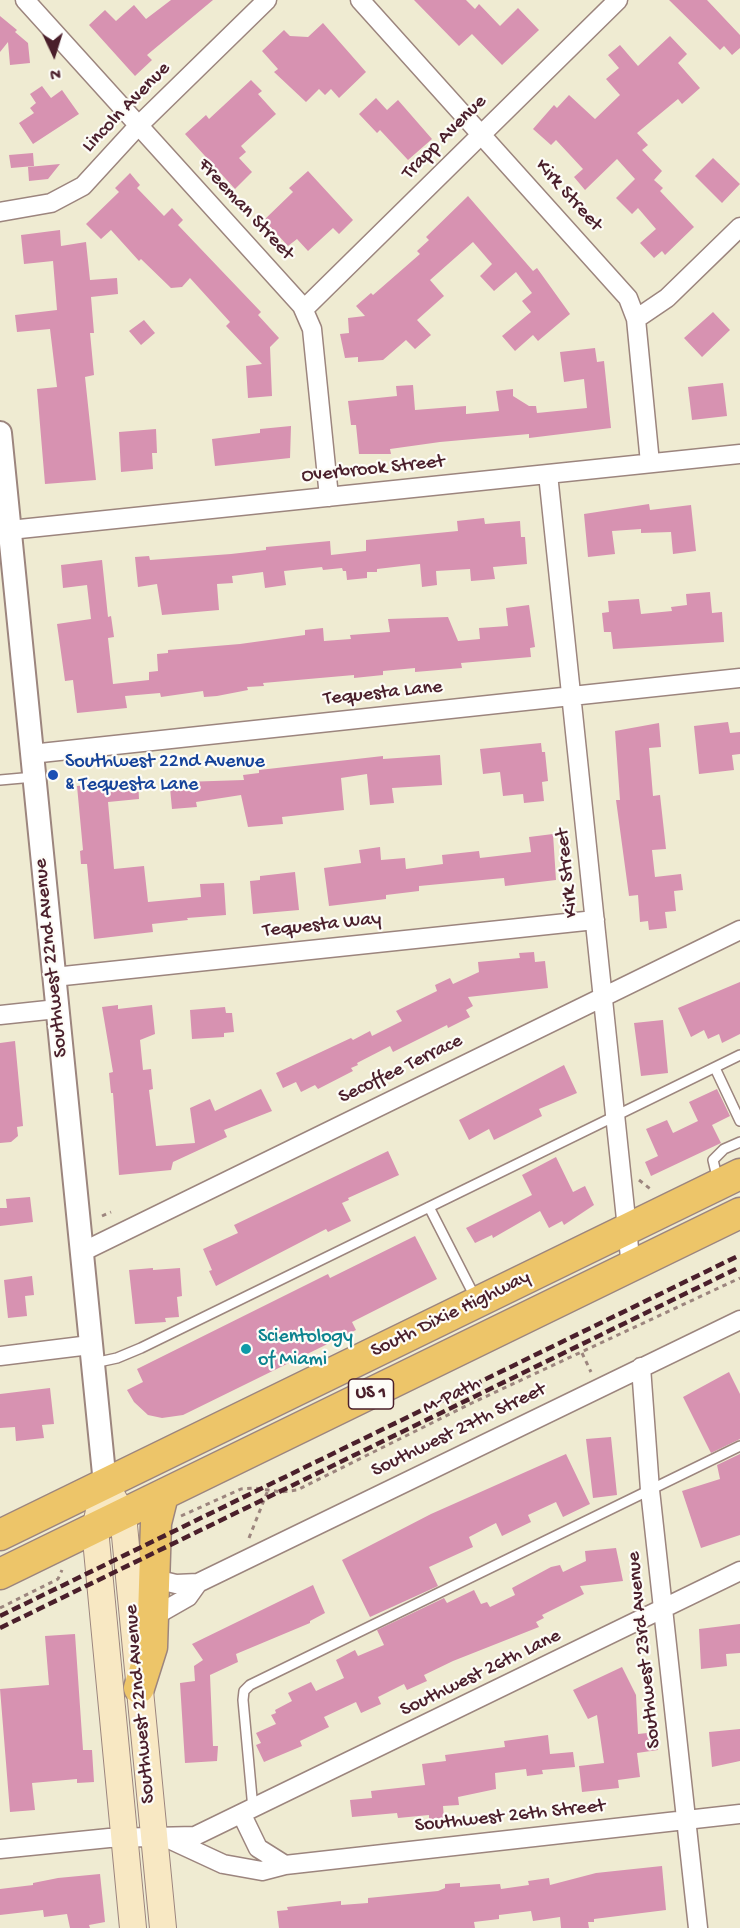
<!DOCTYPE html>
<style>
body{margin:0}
#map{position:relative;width:740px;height:1928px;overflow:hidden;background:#efebd2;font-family:"Gochi Hand",sans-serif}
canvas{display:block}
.north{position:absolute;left:24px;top:24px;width:60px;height:60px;-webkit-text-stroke:4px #fdfcf7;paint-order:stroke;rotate:176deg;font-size:16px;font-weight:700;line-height:24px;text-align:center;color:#4a1f2b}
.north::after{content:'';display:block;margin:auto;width:21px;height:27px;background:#4a1f2b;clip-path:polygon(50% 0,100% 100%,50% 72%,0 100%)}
</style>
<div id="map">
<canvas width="740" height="1928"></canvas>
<div class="north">N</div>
</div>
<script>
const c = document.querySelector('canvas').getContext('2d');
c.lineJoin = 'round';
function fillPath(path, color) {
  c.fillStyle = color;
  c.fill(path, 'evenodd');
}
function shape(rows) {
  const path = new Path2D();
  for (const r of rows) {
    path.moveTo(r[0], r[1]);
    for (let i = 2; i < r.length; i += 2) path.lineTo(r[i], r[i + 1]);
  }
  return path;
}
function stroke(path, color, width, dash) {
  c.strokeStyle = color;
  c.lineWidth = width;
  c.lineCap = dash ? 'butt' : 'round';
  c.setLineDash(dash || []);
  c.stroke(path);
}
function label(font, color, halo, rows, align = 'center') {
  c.font = font + ' "Gochi Hand",sans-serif';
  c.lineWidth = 4.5;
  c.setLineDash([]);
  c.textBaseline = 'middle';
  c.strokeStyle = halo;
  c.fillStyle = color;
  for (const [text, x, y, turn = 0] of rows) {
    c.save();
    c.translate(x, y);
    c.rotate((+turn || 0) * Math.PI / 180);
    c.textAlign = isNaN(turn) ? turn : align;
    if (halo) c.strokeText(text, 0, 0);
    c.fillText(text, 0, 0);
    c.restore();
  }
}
fillPath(shape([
 [171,0,213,0,147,55,152,60,135,76,89,25,105,10,116,21,134,5,146,19],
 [414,0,466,0,475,9,479,4,500,26,518,8,539,30,502,65,472,34,459,46],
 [669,0,707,0,740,35,740,48,732,55,724,46,720,50],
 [0,16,17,30,15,32,28,43,30,63,10,65,8,42,0,52],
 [323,23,366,72,339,98,331,89,325,95,319,89,306,102,274,72,278,69,262,51,284,30,290,36,308,37],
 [670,36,687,54,678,63,700,88,682,104,678,99,637,133,648,145,642,150,662,171,654,180,663,188,660,191,694,227,665,255,662,251,654,258,640,243,656,229,638,208,632,214,616,198,635,179,617,159,585,190,574,177,583,169,556,140,551,145,533,129,554,105,557,108,569,95,595,119,620,95,606,79,619,68,608,55,620,45,638,66],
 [251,80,262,91,258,94,276,114,241,146,246,152,239,158,252,172,235,189,185,134,206,115,209,119],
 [42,86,51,98,62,90,79,114,33,144,19,123,34,113,30,108,36,103,30,94],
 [376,98,387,110,398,100,432,139,408,160,380,130,377,133,359,114],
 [33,153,34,166,11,168,9,155],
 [713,158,740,184,722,203,695,176],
 [60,164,48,179,29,181,28,167],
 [308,171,353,220,339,234,333,228,308,251,297,239,288,246,264,220,293,192,289,188],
 [130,173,140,185,137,188,164,216,172,208,183,220,178,225,261,312,258,315,279,338,270,347,272,396,248,398,246,366,262,364,226,326,230,322,190,278,182,287,171,288,141,259,139,261,111,230,101,239,86,224,119,192,115,188],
 [468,196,533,271,537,268,570,314,538,341,533,335,515,351,502,336,531,312,522,301,532,293,516,272,494,291,480,276,492,264,473,242,430,280,444,296,417,320,431,335,415,349,406,340,383,360,358,362,358,357,345,358,340,334,349,333,348,318,365,316,356,306,371,293,373,295,420,254,417,251,429,240,426,237],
 [60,230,61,246,86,242,90,280,117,278,118,294,91,297,94,333,90,333,94,375,85,377,96,480,45,484,37,389,57,387,50,329,17,332,15,315,57,310,53,261,24,264,21,235],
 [713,312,730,330,702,357,684,338],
 [144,320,155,333,141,345,129,331],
 [595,348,597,362,604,361,611,428,529,438,529,434,440,442,390,449,391,454,359,454,356,425,351,425,348,401,397,396,396,386,413,385,415,410,466,406,466,414,499,411,496,391,513,389,513,396,529,406,536,406,537,413,587,408,584,379,564,382,560,352],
 [723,383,727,416,692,420,688,387],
 [291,426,290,458,215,466,212,439,260,433,260,429],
 [156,429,157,453,152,453,153,469,121,472,119,432],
 [649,504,650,510,691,505,696,551,673,554,671,532,641,533,641,529,612,531,615,554,588,557,584,514],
 [484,518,485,524,520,521,521,537,525,537,527,564,493,567,495,579,471,581,470,569,436,571,437,585,422,587,420,564,377,569,377,572,367,572,367,578,347,580,346,571,343,571,342,568,323,570,322,567,284,571,286,585,265,588,263,572,232,576,233,583,217,584,219,610,162,615,157,584,138,587,135,557,149,556,150,560,231,554,266,550,266,547,330,541,331,555,366,551,366,540,458,531,457,521],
 [102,560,108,617,111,616,114,637,108,638,113,684,149,680,149,672,158,671,157,654,168,653,168,650,240,644,305,635,305,630,323,628,324,641,351,639,350,635,390,632,388,619,448,617,458,641,480,639,479,628,508,626,506,608,529,605,535,647,530,648,531,657,461,663,462,668,415,672,415,668,383,671,383,675,354,678,354,675,263,683,264,686,247,687,248,690,217,696,204,697,203,691,161,697,160,693,125,696,127,708,77,713,73,680,65,681,57,624,91,619,87,585,63,588,61,565],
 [710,592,712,613,722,612,724,642,613,649,611,632,604,632,602,613,609,612,608,601,639,599,641,614,672,611,671,607,687,605,686,594],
 [728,722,730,733,740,732,740,754,732,755,734,770,699,774,694,726],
 [659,723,661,747,649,748,653,796,660,795,666,849,652,850,655,877,681,874,683,890,674,891,676,911,665,912,667,928,649,930,648,921,640,922,638,895,629,896,616,800,620,800,615,731],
 [541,743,542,752,545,752,548,781,542,782,544,801,524,803,523,794,503,796,500,772,483,774,480,749],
 [440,755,442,785,392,788,394,803,370,805,367,774,341,778,344,810,282,817,283,824,248,827,241,795,196,802,197,807,172,809,170,788,178,787,183,782,244,780,243,775,259,773,259,770,383,756,383,759],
 [138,780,139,799,108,802,114,869,144,866,148,902,201,897,200,884,224,883,226,915,187,918,188,920,152,924,153,932,94,939,87,864,81,864,80,851,83,850,77,786],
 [553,834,556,880,505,886,504,878,493,879,419,886,419,891,386,895,386,899,329,906,324,868,361,863,359,850,380,847,381,860,405,858,406,869,443,864,442,855,479,851,480,858,531,852,529,837],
 [295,872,299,910,253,914,250,881,260,880,260,876],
 [534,952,535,962,545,961,548,988,468,997,473,1006,466,1010,470,1017,448,1028,447,1025,393,1052,390,1046,357,1063,358,1065,351,1068,353,1071,318,1089,315,1085,301,1092,296,1082,283,1088,276,1073,351,1038,353,1040,370,1031,372,1036,402,1021,396,1011,437,991,435,985,450,978,453,984,479,972,478,962,520,958,519,953],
 [740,982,740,1034,722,1043,719,1034,708,1039,704,1030,691,1037,678,1008],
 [118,1005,118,1009,152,1005,155,1034,140,1040,143,1070,151,1069,153,1089,149,1090,156,1146,195,1143,190,1108,210,1099,215,1111,261,1089,272,1111,224,1130,227,1137,173,1162,171,1170,119,1175,113,1093,111,1093,109,1073,113,1072,102,1007],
 [225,1007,226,1013,232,1013,234,1032,224,1033,224,1037,192,1039,190,1010],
 [663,1020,668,1073,641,1076,634,1023],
 [15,1041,23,1126,17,1127,18,1136,11,1142,0,1143,0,1043],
 [564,1065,577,1093,539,1109,542,1116,494,1140,489,1129,469,1140,459,1120],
 [717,1089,730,1116,712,1125,721,1143,651,1176,645,1162,658,1156,646,1129,667,1120,673,1133,698,1121,689,1102],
 [388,1151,399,1175,348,1198,349,1200,342,1203,351,1221,328,1232,326,1229,216,1286,209,1271,212,1270,203,1249,238,1233,234,1225],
 [556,1157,573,1192,585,1186,594,1205,564,1225,562,1221,549,1228,540,1211,493,1238,492,1235,475,1243,466,1228,532,1195,522,1175],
 [30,1197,33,1222,0,1226,0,1208,7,1208,6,1199],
 [415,1236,437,1279,352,1322,356,1330,183,1415,162,1418,148,1415,134,1402,127,1390,143,1382,137,1369,328,1274,330,1278],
 [153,1268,153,1270,180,1268,182,1296,177,1297,179,1317,165,1318,166,1322,135,1324,129,1270],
 [32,1276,34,1295,25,1296,27,1316,8,1318,4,1280],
 [729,1372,740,1394,740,1439,711,1453,683,1397],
 [50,1388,54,1424,42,1425,44,1438,16,1441,15,1427,0,1428,0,1394],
 [611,1437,617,1495,593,1498,586,1439],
 [566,1454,590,1504,563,1517,556,1502,528,1515,531,1522,502,1536,496,1523,469,1537,473,1547,429,1567,438,1586,370,1617,342,1560,431,1514],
 [740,1454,740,1535,701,1548,682,1491,720,1479,717,1465],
 [616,1548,623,1581,580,1586,584,1594,542,1615,544,1618,536,1622,539,1627,453,1661,424,1675,427,1681,407,1690,404,1684,378,1697,381,1704,361,1713,356,1702,324,1717,329,1727,300,1741,302,1746,264,1762,256,1745,261,1743,256,1733,276,1724,271,1715,276,1713,275,1710,292,1701,288,1693,311,1682,316,1691,344,1678,336,1660,355,1650,358,1656,384,1645,377,1630,444,1598,447,1603,474,1590,481,1604,487,1602,490,1607,515,1595,512,1588,551,1567,560,1565,563,1572,586,1561,585,1551],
 [313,1585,325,1613,310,1621,310,1623,236,1654,238,1662,210,1675,213,1746,218,1746,217,1761,185,1763,180,1683,195,1681,194,1666,203,1660,192,1644],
 [740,1624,740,1653,726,1654,727,1666,701,1669,699,1629],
 [75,1634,83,1750,92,1750,94,1782,77,1783,77,1779,32,1783,35,1810,10,1812,0,1689,49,1685,45,1636],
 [622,1667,636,1695,638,1734,656,1732,658,1750,637,1753,640,1777,618,1780,619,1788,582,1792,579,1766,604,1763,597,1715,588,1719,573,1690],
 [740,1729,740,1761,712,1767,709,1732],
 [548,1735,550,1754,573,1752,575,1767,542,1770,543,1774,527,1776,526,1769,495,1773,496,1789,458,1797,459,1805,443,1806,444,1818,429,1820,429,1815,398,1818,397,1813,352,1817,350,1800,372,1798,371,1791,425,1785,422,1764,446,1761,445,1755,505,1747,504,1741],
 [662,1866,666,1910,594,1919,594,1922,588,1922,589,1928,561,1928,560,1917,533,1921,531,1911,499,1915,499,1919,474,1922,475,1928,279,1928,277,1911,288,1910,287,1907,341,1901,341,1905,368,1903,368,1898,438,1891,445,1888,445,1884,460,1883,460,1887,500,1884,501,1889,529,1885,528,1881,549,1878,550,1885,596,1873],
 [100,1874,105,1922,89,1925,90,1928,70,1928,67,1914,44,1917,43,1910,0,1915,0,1889,33,1885,33,1883,58,1878]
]), '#d792b1');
const service = shape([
 [0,780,34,777],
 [715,1068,740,1121],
 [718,1181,713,1160,724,1149,740,1142],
 [429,1207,476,1299],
 [94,1363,117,1358,141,1348,740,1055],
 [253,1809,243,1700,244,1691,250,1685,740,1446]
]);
const minor = shape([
 [25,0,302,306,312,329,329,497],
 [360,0,628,298,636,319,650,463],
 [0,212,51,203,83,186,138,126,267,0],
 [304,309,618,0],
 [636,319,667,298,740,227],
 [548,474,631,1267],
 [10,530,740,454],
 [31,754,740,678],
 [54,977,595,920],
 [0,1015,57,1009],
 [82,1252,740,930],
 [0,1356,90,1345],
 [641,1367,650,1490,698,1928],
 [155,1579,176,1584,198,1583,740,1320],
 [153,1617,188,1597,198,1583],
 [242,1815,258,1848,285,1865],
 [169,1839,223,1864,262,1871,285,1865,740,1814],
 [0,1849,109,1838,195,1836,740,1571]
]);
const tertiary = shape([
 [0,433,105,1484]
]);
const secondary = shape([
 [105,1484,123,1515,163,1928],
 [99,1511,95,1529,133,1928]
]);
const trunk = shape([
 [0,1535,740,1174],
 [0,1574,740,1213],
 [139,1688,152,1647,156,1523,163,1495]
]);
stroke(service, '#9c857e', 12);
stroke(minor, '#9c857e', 21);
stroke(tertiary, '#9c857e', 26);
stroke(secondary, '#9c857e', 28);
stroke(trunk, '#9c857e', 33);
stroke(shape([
 [639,1180,653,1191],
 [102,1216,111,1212],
 [582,1353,591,1372],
 [181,1516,241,1489,254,1488,282,1492,297,1490,472,1403,740,1278],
 [249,1538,268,1490],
 [0,1608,58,1579,62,1570]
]), '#9c857e', 3, [4.5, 4.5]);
stroke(service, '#fff', 9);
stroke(minor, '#fff', 18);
stroke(tertiary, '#fff', 22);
stroke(secondary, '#f8e8c3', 26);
stroke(trunk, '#edc569', 30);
stroke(shape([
 [0,1616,740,1255],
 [0,1628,740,1267]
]), '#4a1f2b', 4.5, [9, 4.5]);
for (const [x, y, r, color] of [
 [53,775,6,"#1a4fb4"],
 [246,1349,6,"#0f9aa8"]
]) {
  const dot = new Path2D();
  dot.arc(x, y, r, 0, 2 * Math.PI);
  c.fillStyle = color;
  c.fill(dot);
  stroke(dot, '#fdfcf7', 2);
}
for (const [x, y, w] of [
 [371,1394,45]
]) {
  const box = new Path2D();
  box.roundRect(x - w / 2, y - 15, w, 30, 4.5);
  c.fillStyle = '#fdfcf7';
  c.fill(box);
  stroke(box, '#4a1f2b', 1.5);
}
label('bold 18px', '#4a1f2b', null, [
 ["US 1",371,1394]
]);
label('20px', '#4a1f2b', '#fdfcf7', [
 ["Lincoln Avenue",127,108,-46],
 ["Trapp Avenue",445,138,-45],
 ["Kirk Street",568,196,48],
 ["Freeman Street",245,210,47],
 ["Overbrook Street",373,470,-6],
 ["Tequesta Lane",383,694,-6],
 ["Kirk Street",568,873,-96],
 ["Tequesta Way",322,926,-6],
 ["Southwest 22nd Avenue",52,958,-96],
 ["Secoffee Terrace",401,1070,-26],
 ["South Dixie Highway",451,1315,-26],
 ["M-Path",452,1397,-26],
 ["Southwest 27th Street",459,1431,-26],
 ["Southwest 23rd Avenue",645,1650,-96],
 ["Southwest 26th Lane",481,1674,-26],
 ["Southwest 22nd Avenue",141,1704,-95],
 ["Southwest 26th Street",510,1817,-6]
]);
label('20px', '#164399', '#fdfcf7', [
 ["Southwest 22nd Avenue",65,763],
 ["& Tequesta Lane",65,786]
], 'left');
label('20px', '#0d838f', '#fdfcf7', [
 ["Scientology",258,1338],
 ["of Miami",258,1361]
], 'left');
</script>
